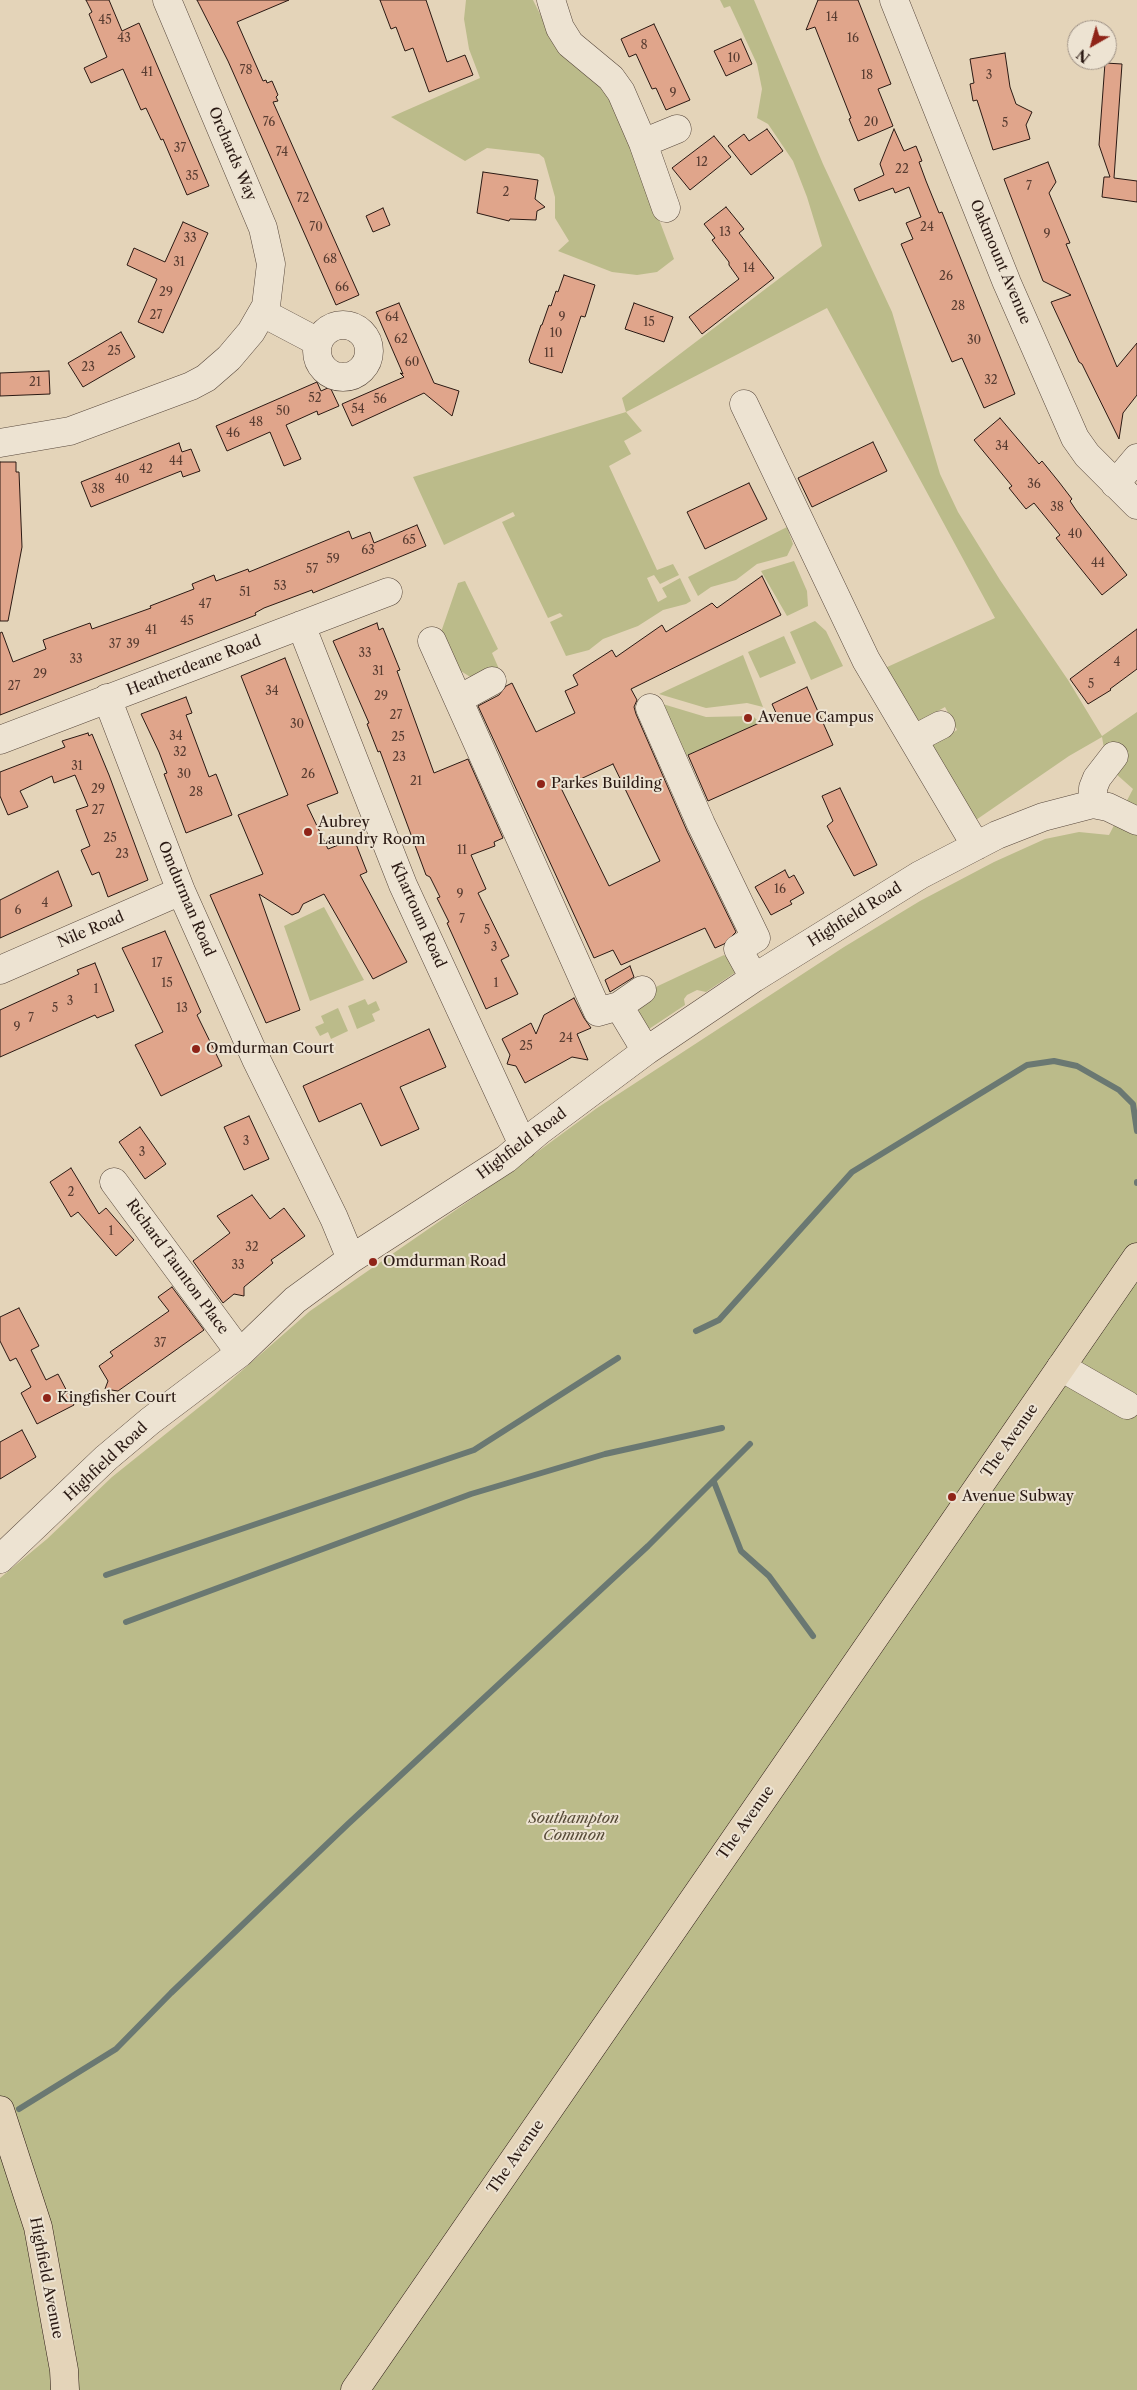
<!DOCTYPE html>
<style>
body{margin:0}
#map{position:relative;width:1137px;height:2390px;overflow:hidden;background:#e4d4b9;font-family:"Libre Caslon Text",serif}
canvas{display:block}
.north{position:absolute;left:1067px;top:20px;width:50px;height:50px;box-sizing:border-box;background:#ede3d2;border:1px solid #9f9286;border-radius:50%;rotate:218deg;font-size:14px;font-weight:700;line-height:20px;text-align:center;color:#2a1913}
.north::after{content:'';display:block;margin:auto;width:18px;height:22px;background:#8f2418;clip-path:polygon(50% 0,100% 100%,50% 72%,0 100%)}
</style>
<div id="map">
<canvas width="1137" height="2390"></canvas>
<div class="north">N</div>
</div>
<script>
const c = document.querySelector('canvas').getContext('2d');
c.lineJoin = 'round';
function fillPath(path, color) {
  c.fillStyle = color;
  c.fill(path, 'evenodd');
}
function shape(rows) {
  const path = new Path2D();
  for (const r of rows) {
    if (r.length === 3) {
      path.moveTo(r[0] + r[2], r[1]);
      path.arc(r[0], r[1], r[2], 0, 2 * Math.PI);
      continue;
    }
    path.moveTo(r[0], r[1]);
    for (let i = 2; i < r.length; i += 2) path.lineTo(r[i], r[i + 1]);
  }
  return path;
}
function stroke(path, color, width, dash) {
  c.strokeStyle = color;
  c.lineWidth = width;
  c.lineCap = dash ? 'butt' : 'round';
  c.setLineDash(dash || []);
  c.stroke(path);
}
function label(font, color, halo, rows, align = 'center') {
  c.font = font + ' "Libre Caslon Text",serif';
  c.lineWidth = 4;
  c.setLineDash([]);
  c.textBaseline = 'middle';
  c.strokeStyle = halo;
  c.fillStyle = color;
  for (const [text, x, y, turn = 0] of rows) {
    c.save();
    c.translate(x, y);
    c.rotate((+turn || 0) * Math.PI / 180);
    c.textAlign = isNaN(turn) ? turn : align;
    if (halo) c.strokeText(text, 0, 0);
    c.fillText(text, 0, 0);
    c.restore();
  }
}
fillPath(shape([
 [466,0,533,0,552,38,603,87,621,119,674,259,657,272,637,275,612,272,558,251,569,241,555,218,555,197,544,158,539,154,487,148,465,161,391,117,480,78,469,49,464,19],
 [720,0,754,0,823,164,892,312,940,474,958,512,1000,580,1068,680,1102,736,1137,712,1137,2390,0,2390,0,1578,47,1539,112,1477,213,1396,310,1311,502,1178,597,1108,844,947,920,901,994,862,1045,839,1079,832,1109,835,1133,789,1115,773,1105,754,1102,737,1069,756,973,822,931,745,957,730,945,707,918,722,885,668,995,618,827,308,626,412,642,431,624,441,631,454,609,466,657,570,673,564,679,575,660,584,654,575,647,578,658,602,667,597,662,588,680,578,691,601,686,604,663,610,638,626,603,639,589,650,566,656,550,622,563,616,560,613,548,618,502,522,515,516,513,512,444,545,413,477,626,412,622,398,822,246,807,197,793,161,768,124,757,118,762,89,757,64,730,6,724,8],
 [787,527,793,544,787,556,757,564,736,580,711,587,698,596,688,577],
 [794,561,807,591,808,606,787,616,761,571],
 [465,581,498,649,492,653,499,669,472,678,456,668,440,635,458,583],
 [815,621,826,631,843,666,811,680,790,632],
 [784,636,796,663,760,678,748,652],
 [743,655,763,707,747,703,706,708,659,694],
 [656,702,706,717,753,716,760,723,685,756],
 [324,907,364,980,310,1001,284,926],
 [724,955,730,960,736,972,706,992,697,990,687,995,684,999,685,1005,646,1031,639,1011,643,993],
 [365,999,368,1005,376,1001,380,1010,372,1014,375,1021,357,1029,348,1006],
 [338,1008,348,1031,331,1039,328,1032,320,1036,315,1027,324,1023,321,1016]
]), '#bbbb8a');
stroke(shape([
 [1137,1182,1137,1183],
 [696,1331,719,1320,852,1172,1027,1065,1054,1061,1077,1066,1119,1090,1133,1104,1137,1131],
 [714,1482,741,1551,769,1576,813,1636],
 [106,1575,474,1450,618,1358],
 [126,1622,471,1494,605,1454,722,1428],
 [19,2109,116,2049,171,1993,348,1824,648,1546,750,1444]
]), '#6a7872', 6);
const building = shape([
 [86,0,109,0,122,31,139,23,209,186,187,195,163,139,161,140,146,108,141,110,123,69,91,83,84,68,107,57,89,14,92,12,86,0],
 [197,0,289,0,237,22,263,81,266,80,267,83,272,81,278,95,276,97,278,101,273,102,359,295,336,305,228,61,197,0],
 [380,0,426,0,447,62,465,55,473,75,429,92,413,48,405,51,396,27,391,29,380,0],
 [818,0,858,0,891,84,878,89,893,126,858,141,849,119,851,118,815,27,806,30,818,0],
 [654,24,690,100,666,110,656,88,652,89,636,54,629,57,621,39,654,24],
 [741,39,752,64,726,76,714,51,741,39],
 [1005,53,1010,87,1016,104,1032,112,1026,125,1030,139,993,150,977,100,973,101,970,84,974,83,970,59,1005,53],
 [1105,63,1122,64,1114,178,1137,181,1137,202,1102,197,1104,177,1110,177,1099,145,1105,63],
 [767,129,783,151,751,175,728,146,744,134,749,141,767,129],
 [894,129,904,151,916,146,922,161,919,162,926,181,939,213,942,212,1015,394,984,408,962,358,952,362,901,244,913,239,906,223,921,217,909,187,895,193,893,188,859,201,854,189,884,175,880,164,894,129],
 [714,136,731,157,690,190,672,168,714,136],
 [1048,162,1056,182,1049,193,1070,243,1066,244,1117,367,1137,343,1137,395,1123,413,1119,439,1082,364,1079,362,1051,302,1071,295,1043,281,1004,179,1048,162],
 [483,172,538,180,535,199,545,207,537,211,536,220,510,219,509,221,477,213,483,172],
 [726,207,744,229,739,233,774,278,702,334,689,317,739,279,729,265,729,262,712,240,715,238,704,224,726,207],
 [383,208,390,225,373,232,366,216,383,208],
 [183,222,208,233,163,333,138,322,157,279,127,265,134,248,165,262,183,222],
 [564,275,595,285,585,317,581,316,562,373,530,363,529,360,541,325,542,325,549,305,551,306,556,291,558,292,564,275],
 [399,303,434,383,459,391,452,416,424,393,352,426,342,404,404,377,400,373,403,374,376,312,399,303],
 [634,303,673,317,664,342,625,329,634,303],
 [121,332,135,357,83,387,68,363,121,332],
 [49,371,50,394,0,396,0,373,49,371],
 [317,382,321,391,330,387,339,406,318,415,317,411,286,425,301,459,284,466,270,432,227,451,216,426,317,382],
 [1000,418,1039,464,1042,461,1059,482,1072,499,1070,501,1076,510,1127,575,1102,595,1056,538,1060,535,1034,503,1026,509,1009,488,1012,486,974,440,1000,418],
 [873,442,887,471,812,507,798,478,873,442],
 [179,443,182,452,191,449,200,471,183,477,181,471,91,507,81,482,179,443],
 [0,462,16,462,16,472,19,472,22,547,8,621,0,621,0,462],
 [749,483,767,519,705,549,687,512,749,483],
 [417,525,426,546,313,593,312,590,264,608,255,613,256,615,0,715,0,633,2,632,13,662,46,649,43,640,90,623,92,629,151,608,150,606,194,589,192,584,214,575,216,581,248,569,249,572,349,531,352,539,370,532,374,543,417,525],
 [762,576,781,615,631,689,637,700,634,707,636,714,687,831,736,932,724,944,715,948,705,928,621,965,613,950,594,958,478,706,499,695,506,686,512,683,536,732,575,713,565,691,578,685,573,675,612,650,616,657,662,625,666,632,712,603,717,608,762,576],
 [613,764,660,861,609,886,561,788,613,764],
 [377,623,379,630,383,628,400,670,397,671,434,773,468,759,503,838,494,842,495,846,471,855,486,889,478,893,509,956,501,960,518,994,486,1009,447,923,449,922,437,898,440,897,430,877,426,875,380,751,378,752,367,724,369,723,333,641,377,623],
 [1137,629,1137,669,1110,689,1111,690,1088,704,1070,679,1137,629],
 [285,658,338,793,307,805,328,849,354,839,367,872,360,875,407,962,373,979,324,894,303,904,299,912,292,915,259,894,300,1010,266,1023,210,895,263,874,238,815,288,795,241,676,285,658],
 [807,687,833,745,708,801,688,755,777,715,772,704,807,687],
 [186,697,192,713,186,715,209,777,216,774,232,815,186,833,164,774,167,773,159,752,141,714,186,697],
 [88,733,89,736,92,734,109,775,148,880,108,897,99,872,92,875,81,850,90,846,76,810,88,806,75,775,54,783,52,776,20,791,28,807,8,815,0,796,0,772,65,747,62,741,88,733],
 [840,788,877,865,854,876,827,826,833,821,822,796,840,788],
 [785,870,789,878,794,875,804,893,790,901,792,904,771,915,755,887,785,870],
 [58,871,72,906,0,938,0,900,58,871],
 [165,931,201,1012,197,1015,222,1066,161,1096,135,1045,163,1032,122,948,165,931],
 [95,963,114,1011,97,1018,95,1015,0,1057,0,1010,79,974,77,970,95,963],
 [630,966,634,977,610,992,605,980,630,966],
 [574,998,584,1018,591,1028,577,1034,588,1060,572,1057,525,1083,516,1066,507,1064,510,1055,502,1039,531,1023,536,1034,544,1015,574,998],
 [429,1029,446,1067,400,1087,419,1129,381,1146,361,1103,319,1122,303,1086,429,1029],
 [249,1116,269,1159,244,1170,224,1127,249,1116],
 [140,1127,166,1164,145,1179,119,1142,140,1127],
 [71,1168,99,1214,106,1208,134,1240,116,1256,78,1212,71,1217,50,1182,71,1168],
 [252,1195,270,1219,284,1208,305,1236,271,1260,273,1263,244,1287,244,1296,234,1294,223,1303,193,1261,230,1233,217,1216,252,1195],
 [172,1287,204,1330,118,1391,105,1389,108,1381,99,1366,113,1356,110,1352,169,1311,158,1297,172,1287],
 [19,1308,39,1346,31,1350,46,1380,58,1374,74,1405,37,1424,21,1393,31,1387,16,1358,10,1361,0,1341,0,1317,19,1308],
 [22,1430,36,1457,0,1479,0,1442,22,1430]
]);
fillPath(building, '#e0a58b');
stroke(building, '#2a1913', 1);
const minor = shape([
 [551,0,560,28,570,44,611,78,621,92,643,143,666,208],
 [894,0,1007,283,1075,438,1087,455,1137,505],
 [643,143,677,129],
 [263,313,318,342],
 [343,351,26],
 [744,404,866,660,976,846],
 [0,443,70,431,191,386,206,378,229,358,251,332,266,306,271,264,263,228,167,0],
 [1115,484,1137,458],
 [301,625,403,885,523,1145],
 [432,641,598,1012,619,1006,646,1051],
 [107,698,181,891,256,1059,334,1218,351,1259],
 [459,699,492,681],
 [650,708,701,824,756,938,738,949,754,978],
 [914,739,941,725],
 [0,740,388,592],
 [1093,804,1093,788,1097,778,1114,756],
 [0,970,181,891],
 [619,1006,642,990],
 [114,1182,240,1353],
 [1061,1367,1127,1405],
 [0,1559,106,1458,150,1421,240,1353,295,1300,351,1259,506,1159,539,1131,646,1051,754,978,920,875,997,835,1043,817,1093,804,1108,807,1137,821]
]);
const major = shape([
 [0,2110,38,2227,64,2370,65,2390],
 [355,2390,1137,1257]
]);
stroke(minor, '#58483c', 29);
stroke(major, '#2a1913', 29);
stroke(minor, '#ede3d2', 28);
stroke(major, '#e4d4b9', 28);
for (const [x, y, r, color] of [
 [748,718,5,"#8f2418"],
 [541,784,5,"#8f2418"],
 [308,832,5,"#8f2418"],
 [196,1049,5,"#8f2418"],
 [373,1262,5,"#8f2418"],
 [47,1398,5,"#8f2418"],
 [952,1497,5,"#8f2418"]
]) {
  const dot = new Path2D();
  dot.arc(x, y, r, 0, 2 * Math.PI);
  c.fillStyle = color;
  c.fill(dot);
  stroke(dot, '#ede3d2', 2);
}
label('12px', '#583c31', null, [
 ["14",832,18],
 ["45",105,21],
 ["43",124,39],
 ["16",853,39],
 ["8",644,46],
 ["10",734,59],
 ["78",246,71],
 ["41",147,73],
 ["18",867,76],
 ["3",989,76],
 ["9",673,94],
 ["76",269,123],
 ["20",871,123],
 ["5",1005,124],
 ["37",180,149],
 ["74",282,153],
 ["12",702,163],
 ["22",902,170],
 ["35",192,177],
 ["7",1029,187],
 ["2",506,193],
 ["72",303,199],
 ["70",316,228],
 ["24",927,228],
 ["13",725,233],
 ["9",1047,235],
 ["33",190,239],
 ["68",330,260],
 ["31",179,263],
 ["14",749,269],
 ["26",946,277],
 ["66",342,288],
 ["29",166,293],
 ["28",958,307],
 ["27",156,316],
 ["64",392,318],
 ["9",562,318],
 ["15",649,323],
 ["10",556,334],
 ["62",401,340],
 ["30",974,341],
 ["25",114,352],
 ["11",549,354],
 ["60",412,363],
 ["23",88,368],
 ["32",991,381],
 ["21",35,383],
 ["52",315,399],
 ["56",380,400],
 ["54",358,410],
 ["50",283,412],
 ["48",256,423],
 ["46",233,434],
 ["34",1002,447],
 ["44",176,462],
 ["42",146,470],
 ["40",122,480],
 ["36",1034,485],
 ["38",98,490],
 ["38",1057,508],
 ["40",1075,535],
 ["65",409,541],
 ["63",368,551],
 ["59",333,560],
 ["44",1098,564],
 ["57",312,570],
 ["53",280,587],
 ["51",245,593],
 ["47",205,605],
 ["45",187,622],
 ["41",151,631],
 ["37",115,645],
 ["39",133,645],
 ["33",365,654],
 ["33",76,660],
 ["4",1117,663],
 ["31",378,672],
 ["29",40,675],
 ["5",1091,685],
 ["27",14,687],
 ["34",272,692],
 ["29",381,697],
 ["27",396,716],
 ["30",297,725],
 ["34",176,737],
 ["25",398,738],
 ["32",180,753],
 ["23",399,758],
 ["31",77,767],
 ["30",184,775],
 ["26",308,775],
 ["21",416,782],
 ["29",98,790],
 ["28",196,793],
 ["27",98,811],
 ["25",110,839],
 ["11",462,851],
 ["23",122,855],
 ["16",780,890],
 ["9",460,895],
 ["4",45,904],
 ["6",18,911],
 ["7",462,920],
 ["5",487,931],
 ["3",494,948],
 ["17",157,964],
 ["15",167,984],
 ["1",496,984],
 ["1",96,990],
 ["3",70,1002],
 ["5",55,1009],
 ["13",182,1009],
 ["7",31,1019],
 ["9",17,1028],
 ["24",566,1039],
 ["25",526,1047],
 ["3",246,1142],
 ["3",142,1153],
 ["2",71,1193],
 ["1",111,1232],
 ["32",252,1248],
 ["33",238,1266],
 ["37",160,1344]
]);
label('15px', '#2a1913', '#ede3d2', [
 ["Orchards Way",232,154,67],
 ["Oakmount Avenue",1000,262,67],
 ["Heatherdeane Road",194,666,-21],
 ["Omdurman Road",186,899,67],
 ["Khartoum Road",418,915,66],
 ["Highfield Road",855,915,-32],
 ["Nile Road",91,930,-23],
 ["Highfield Road",522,1144,-37],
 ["Richard Taunton Place",177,1267,54],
 ["The Avenue",1010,1441,-55],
 ["Highfield Road",106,1462,-43],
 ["The Avenue",746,1823,-55],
 ["The Avenue",516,2157,-55],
 ["Highfield Avenue",46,2278,79]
]);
label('15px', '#2a1913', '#ede3d2', [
 ["Avenue Campus",758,718],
 ["Parkes Building",551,784],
 ["Aubrey",318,823],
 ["Laundry Room",318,840],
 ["Omdurman Court",206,1049],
 ["Omdurman Road",383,1262],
 ["Kingfisher Court",57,1398],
 ["Avenue Subway",962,1497]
], 'left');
label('italic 15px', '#564a37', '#ede3d2', [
 ["Southampton",574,1819],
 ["Common",574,1836]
]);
</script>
